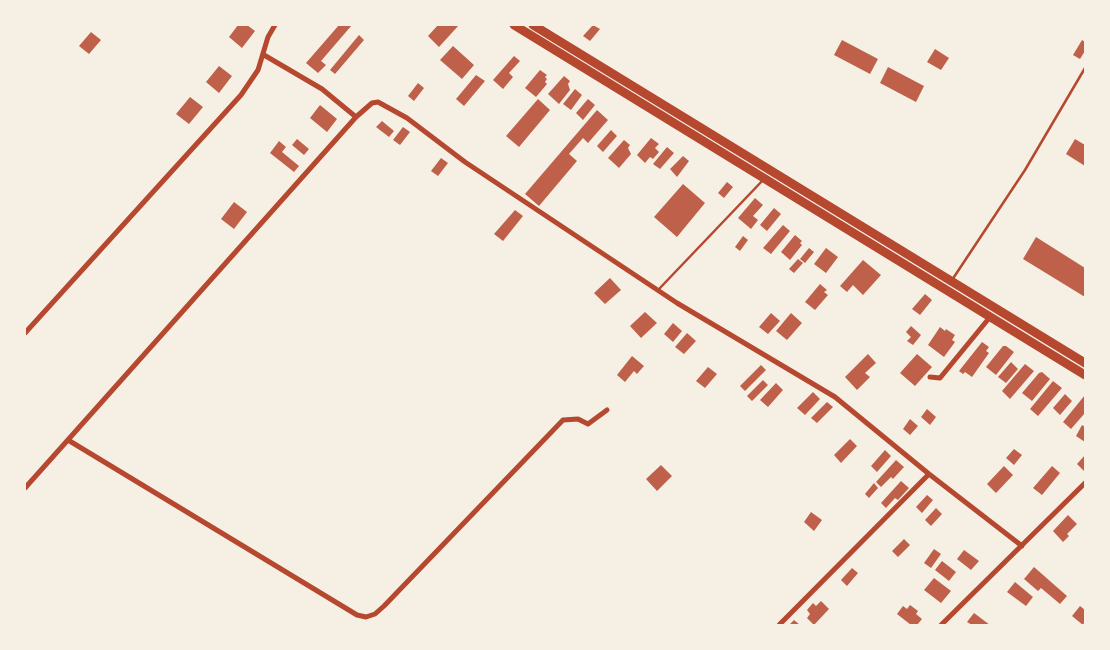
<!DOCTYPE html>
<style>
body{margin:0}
#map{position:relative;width:1110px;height:650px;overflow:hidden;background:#f6efe4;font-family:Inter,sans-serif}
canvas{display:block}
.frame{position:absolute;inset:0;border:26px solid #f6efe4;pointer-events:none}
</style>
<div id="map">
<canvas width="1110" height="650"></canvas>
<div class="frame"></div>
</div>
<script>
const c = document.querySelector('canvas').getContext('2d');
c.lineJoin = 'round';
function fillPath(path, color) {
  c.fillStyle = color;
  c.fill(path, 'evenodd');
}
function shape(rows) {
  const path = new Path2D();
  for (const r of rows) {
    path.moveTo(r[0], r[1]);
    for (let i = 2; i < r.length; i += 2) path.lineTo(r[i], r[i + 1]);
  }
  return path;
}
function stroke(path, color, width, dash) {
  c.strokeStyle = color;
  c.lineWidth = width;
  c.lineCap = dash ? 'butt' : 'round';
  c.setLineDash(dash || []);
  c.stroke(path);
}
fillPath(shape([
 [238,25,247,25,255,31,242,48,229,37],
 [339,25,352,25,321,61,326,65,318,73,306,63],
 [438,25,459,25,439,47,428,36],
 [593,25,600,29,590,41,583,36],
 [91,32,101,40,89,54,79,46],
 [359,35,364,40,335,74,330,70],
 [842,40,878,59,870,74,834,55],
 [1082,40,1085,42,1085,51,1080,59,1073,55],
 [453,46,474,65,462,79,440,60],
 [935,49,949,58,941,70,927,62],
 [514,56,520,61,509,73,513,77,503,89,493,80],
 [219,66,232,76,219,93,206,82],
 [888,67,924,86,916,102,880,83],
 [540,70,547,75,545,77,547,79,545,82,547,84,536,97,525,88],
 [476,75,485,81,464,106,456,99],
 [564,76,570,81,568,84,570,90,559,104,548,94],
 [418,83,424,88,414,101,408,96],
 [575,89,582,95,571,110,563,104],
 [190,97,203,107,189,124,176,114],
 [538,99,550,110,519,147,506,136],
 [588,99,595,105,583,120,576,113],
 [320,105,337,119,327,132,310,118],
 [597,110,608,120,588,143,583,138,569,154,577,161,539,206,525,194],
 [382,121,394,131,389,137,376,127],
 [403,127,410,132,400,145,393,140],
 [611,130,617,136,603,152,597,146],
 [651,138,659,144,655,148,659,152,653,159,650,157,645,163,637,155],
 [297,139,309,149,304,155,292,145],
 [1075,139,1085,145,1085,166,1066,154],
 [624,140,630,145,628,148,631,154,619,168,608,158],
 [279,141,286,147,282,152,299,166,294,172,270,153],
 [667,147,674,153,660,169,653,164],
 [683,156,689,161,677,177,670,169],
 [441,158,448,163,438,176,431,171],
 [727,182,733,187,724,198,718,193],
 [683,184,705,203,677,237,654,217],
 [755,198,763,205,753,216,758,220,751,229,738,218],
 [234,202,247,212,234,229,221,219],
 [774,208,781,214,767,231,760,225],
 [515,210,523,216,503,241,494,234],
 [783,225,790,231,771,254,763,248],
 [795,235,802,241,800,243,802,245,790,260,781,252],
 [743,236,748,240,740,251,735,247],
 [1036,237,1085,268,1085,297,1023,259],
 [809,248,814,252,805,263,800,259],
 [826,248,838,257,826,273,814,264],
 [798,259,803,263,794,273,789,269],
 [863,260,881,275,863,295,853,285,847,292,840,286],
 [610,278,621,290,605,304,594,293],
 [820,284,827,290,824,292,828,295,815,310,805,302],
 [925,294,932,300,920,315,912,309],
 [645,312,657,323,641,338,630,326],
 [771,313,780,321,768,334,759,327],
 [791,313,802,323,787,340,776,331],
 [673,323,682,331,673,342,664,334],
 [911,326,921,335,913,345,907,341,911,337,906,332],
 [940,327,945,331,946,329,955,335,952,340,955,342,944,357,928,345],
 [687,333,696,341,684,354,675,347],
 [982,342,989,347,986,351,989,353,972,377,965,372,963,374,959,371],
 [1003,346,1006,346,1014,352,996,375,986,367],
 [868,354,876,363,865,373,870,377,857,390,845,377],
 [917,354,932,367,915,386,900,373],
 [632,356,644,366,637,374,634,371,625,382,617,375],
 [1011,362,1018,369,1006,383,998,377],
 [1025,364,1034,371,1010,399,1002,391],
 [761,365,766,370,745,391,740,386],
 [708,367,717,374,705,388,696,381],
 [1042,372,1050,379,1032,401,1022,393,1039,373],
 [763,380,768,385,752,401,747,396],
 [1053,381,1062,388,1038,416,1030,409],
 [776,383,783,390,768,407,760,400],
 [813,392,820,399,805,415,797,408],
 [1065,394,1072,401,1060,415,1053,408],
 [1085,395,1085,413,1071,429,1063,422],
 [827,402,833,407,817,423,811,418],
 [927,409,936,417,930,425,921,417],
 [910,419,918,426,910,435,903,429],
 [1082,425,1085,427,1085,442,1076,436],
 [850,439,857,446,841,463,834,455],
 [1014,449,1022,455,1014,465,1006,458],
 [885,450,891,456,877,472,871,466],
 [1085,455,1085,472,1077,464],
 [896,460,904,467,893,479,891,477,881,487,876,482],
 [661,465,672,476,657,491,646,479],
 [1004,466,1013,475,996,493,987,484],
 [1052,466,1060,473,1042,495,1033,488],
 [901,481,909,488,898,500,895,498,886,508,881,503],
 [874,483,878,488,869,498,865,494],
 [927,495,933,500,922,513,916,507],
 [936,508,942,514,931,526,925,520],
 [811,512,822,520,814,531,804,522],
 [1068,515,1077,524,1067,534,1069,536,1063,542,1053,531],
 [904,539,910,545,898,557,892,551],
 [934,549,941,554,931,568,924,563],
 [964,550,979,561,971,570,957,559],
 [942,561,956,572,949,581,935,570],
 [1034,567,1067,596,1060,604,1041,588,1038,591,1024,579],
 [852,568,858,573,847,586,841,580],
 [934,578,951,591,941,603,924,590],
 [1015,582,1033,597,1026,606,1007,592],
 [821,601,829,609,814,625,807,618,810,614,807,610,813,603,816,606],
 [910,605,918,611,916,614,922,619,917,625,911,625,897,614,903,606,907,609],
 [1080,606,1085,610,1085,621,1083,625,1072,616],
 [974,613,990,625,972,625,967,622],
 [794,620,800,625,789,625]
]), '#bf614a');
stroke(shape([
 [952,280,1025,170,1085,68],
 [659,289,764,179]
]), '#b5482f', 2.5);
stroke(shape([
 [264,55,322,89,356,117],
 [25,333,241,95,258,70,268,37,275,25],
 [930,377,940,378,990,317],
 [68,440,357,615,366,617,375,614,384,606,563,420,578,419,588,424,607,410],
 [25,488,356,117,372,103,378,102,407,118,465,162,677,303,835,397,929,474,1022,546],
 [779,625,929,474],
 [941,625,1085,483]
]), '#b5482f', 5);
stroke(shape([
 [514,25,1085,375],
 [533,25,1085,363]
]), '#b5482f', 9);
</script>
